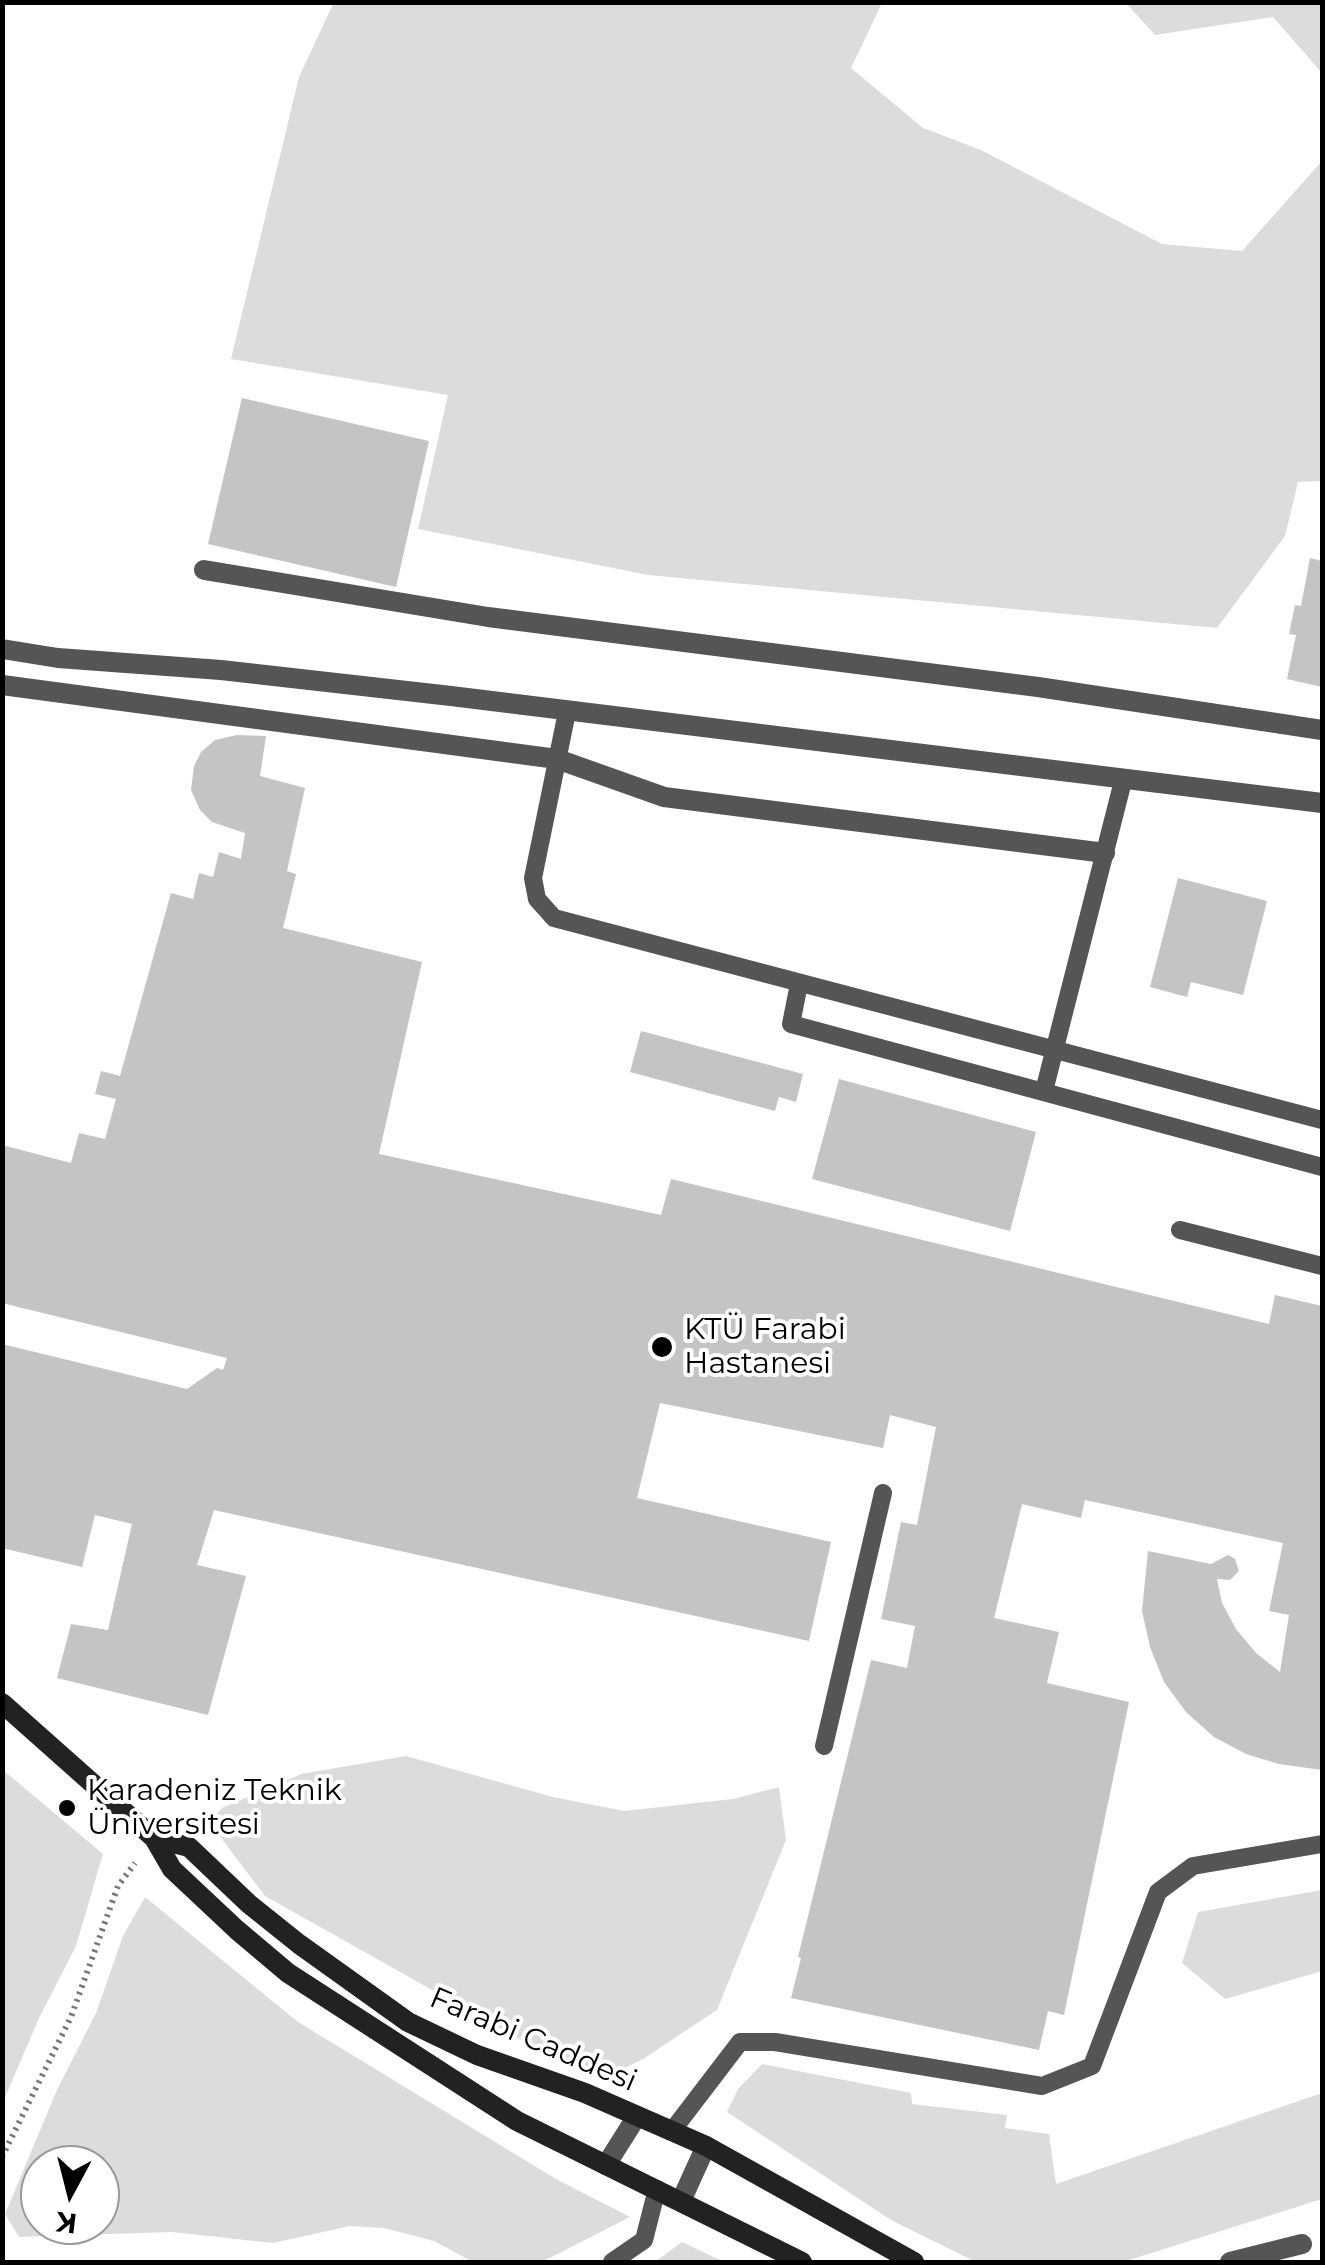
<!DOCTYPE html>
<meta charset="utf-8">
<style>
body{margin:0}
#map{position:relative;width:1325px;height:2265px;overflow:hidden;background:#fff;font-family:Montserrat,sans-serif}
canvas{display:block}
.frame{position:absolute;inset:0;border:5px solid #000;pointer-events:none}
.north{position:absolute;left:20px;top:2145px;width:100px;height:100px;box-sizing:border-box;background:#fff;border:2px solid #999;border-radius:50%;rotate:187deg;font-size:28px;font-weight:700;line-height:40px;text-align:center;color:#000}
.north::after{content:'';display:block;margin:auto;width:35px;height:45px;background:#000;clip-path:polygon(50% 0,100% 100%,50% 72%,0 100%)}
</style>
<div id="map">
<canvas width="1325" height="2265"></canvas>
<div class="frame"></div>
<div class="north">K</div>
</div>
<script>
const c = document.querySelector('canvas').getContext('2d');
c.lineJoin = 'round';
function fillPath(path, color) {
  c.fillStyle = color;
  c.fill(path, 'evenodd');
}
function shape(rows) {
  const path = new Path2D();
  for (const r of rows) {
    path.moveTo(r[0], r[1]);
    for (let i = 2; i < r.length; i += 2) path.lineTo(r[i], r[i + 1]);
  }
  return path;
}
function stroke(path, color, width, dash) {
  c.strokeStyle = color;
  c.lineWidth = width;
  c.lineCap = dash ? 'butt' : 'round';
  c.setLineDash(dash || []);
  c.stroke(path);
}
function label(font, color, halo, rows, align = 'center') {
  c.font = font + ' Montserrat,sans-serif';
  c.lineWidth = 8;
  c.setLineDash([]);
  c.textBaseline = 'middle';
  c.strokeStyle = halo;
  c.fillStyle = color;
  for (const [text, x, y, turn = 0] of rows) {
    c.save();
    c.translate(x, y);
    c.rotate((+turn || 0) * Math.PI / 180);
    c.textAlign = isNaN(turn) ? turn : align;
    if (halo) c.strokeText(text, 0, 0);
    c.fillText(text, 0, 0);
    c.restore();
  }
}
fillPath(shape([
 [334,2,882,3,851,68,923,128,981,150,1162,244,1242,251,1322,161,1322,481,1298,482,1285,536,1217,628,648,575,418,529,448,395,231,359,299,77],
 [1126,3,1322,3,1322,73,1273,17,1155,35],
 [406,1756,553,1797,624,1811,733,1799,779,1787,786,1840,717,2010,643,2059,607,2077,537,2049,265,1896,209,1822,222,1808,301,1774],
 [3,1770,103,1854,76,1946,39,2018,3,2102],
 [1322,1890,1322,1971,1225,1999,1182,1963,1198,1912],
 [145,1897,298,2022,556,2179,630,2217,542,2262,473,2262,434,2241,384,2228,350,2226,273,2243,171,2232,19,2237,5,2214,57,2090,96,2013,123,1936],
 [100,2165,100,2225,40,2225,40,2165],
 [762,2064,911,2093,912,2104,1007,2115,1005,2128,1049,2134,1056,2184,1322,2093,1322,2199,1123,2262,976,2262,891,2220,727,2112,738,2089],
 [682,2242,724,2262,655,2262]
]), '#dcdcdc');
fillPath(shape([
 [242,398,429,441,396,587,208,544],
 [1310,558,1322,561,1322,687,1287,679,1296,635,1289,634,1295,605,1301,606],
 [237,735,266,736,260,776,305,788,287,871,296,874,283,928,422,962,379,1154,661,1215,671,1179,1269,1324,1275,1295,1322,1306,1322,1770,1279,1764,1246,1754,1214,1737,1186,1712,1164,1682,1150,1647,1142,1611,1148,1551,1211,1564,1228,1555,1235,1559,1239,1571,1230,1580,1217,1579,1222,1603,1236,1629,1256,1653,1280,1672,1289,1615,1269,1611,1283,1543,1085,1500,1081,1518,1022,1504,994,1618,1059,1632,1047,1683,1129,1702,1064,2015,1048,2011,1039,2050,791,1998,801,1958,798,1957,871,1660,907,1668,915,1626,881,1619,901,1522,917,1525,936,1427,890,1415,883,1448,660,1403,637,1498,831,1542,809,1641,214,1510,197,1565,246,1576,208,1715,57,1678,71,1624,108,1630,132,1524,95,1515,82,1567,2,1548,2,1344,187,1389,217,1368,223,1370,227,1358,2,1303,2,1145,71,1163,79,1133,105,1139,116,1099,95,1094,101,1071,120,1076,171,893,193,899,199,873,213,877,219,852,241,859,245,833,212,822,200,810,191,790,194,766,201,752,215,740],
 [1178,878,1267,901,1243,995,1191,982,1187,997,1150,987],
 [641,1031,803,1074,796,1102,779,1097,775,1111,630,1072],
 [839,1079,1036,1132,1010,1231,812,1179]
]), '#c4c4c4');
stroke(shape([
 [2,2157,71,2017,118,1886,135,1863]
]), '#777', 6, [2.5, 5]);
stroke(shape([
 [567,712,533,878,537,899,554,918,1322,1120],
 [799,984,791,1024,1322,1167],
 [1044,1091,1123,781],
 [1180,1230,1322,1266],
 [824,1746,883,1493],
 [672,2131,740,2042,775,2042,1042,2086,1092,2066,1158,1892,1193,1866,1322,1844],
 [612,2262,644,2240,657,2189]
]), '#555', 18);
stroke(shape([
 [204,570,488,617,1038,687,1322,730],
 [2,649,58,658,221,670,451,696,1322,803],
 [2,685,557,759,664,797,1105,853],
 [606,2165,637,2116],
 [681,2201,706,2146],
 [1230,2262,1302,2244]
]), '#555', 20);
stroke(shape([
 [2,1703,154,1838,172,1869,237,1930,288,1973,517,2121,802,2262],
 [154,1838,189,1847,249,1904,299,1944,408,2022,477,2055,585,2093,706,2146,914,2262]
]), '#222', 20);
for (const [x, y, r, color] of [
 [662,1347,12,"#000"],
 [67,1808,10,"#000"]
]) {
  const dot = new Path2D();
  dot.arc(x, y, r, 0, 2 * Math.PI);
  c.fillStyle = color;
  c.fill(dot);
  stroke(dot, '#fff', 4);
}
label('30px', '#000', '#fff', [
 ["KTÜ Farabi",684,1330],
 ["Hastanesi",684,1364],
 ["Karadeniz Teknik",87,1791],
 ["Üniversitesi",87,1825]
], 'left');
label('30px', '#000', '#fff', [
 ["Farabi Caddesi",533,2040,23]
]);
</script>
